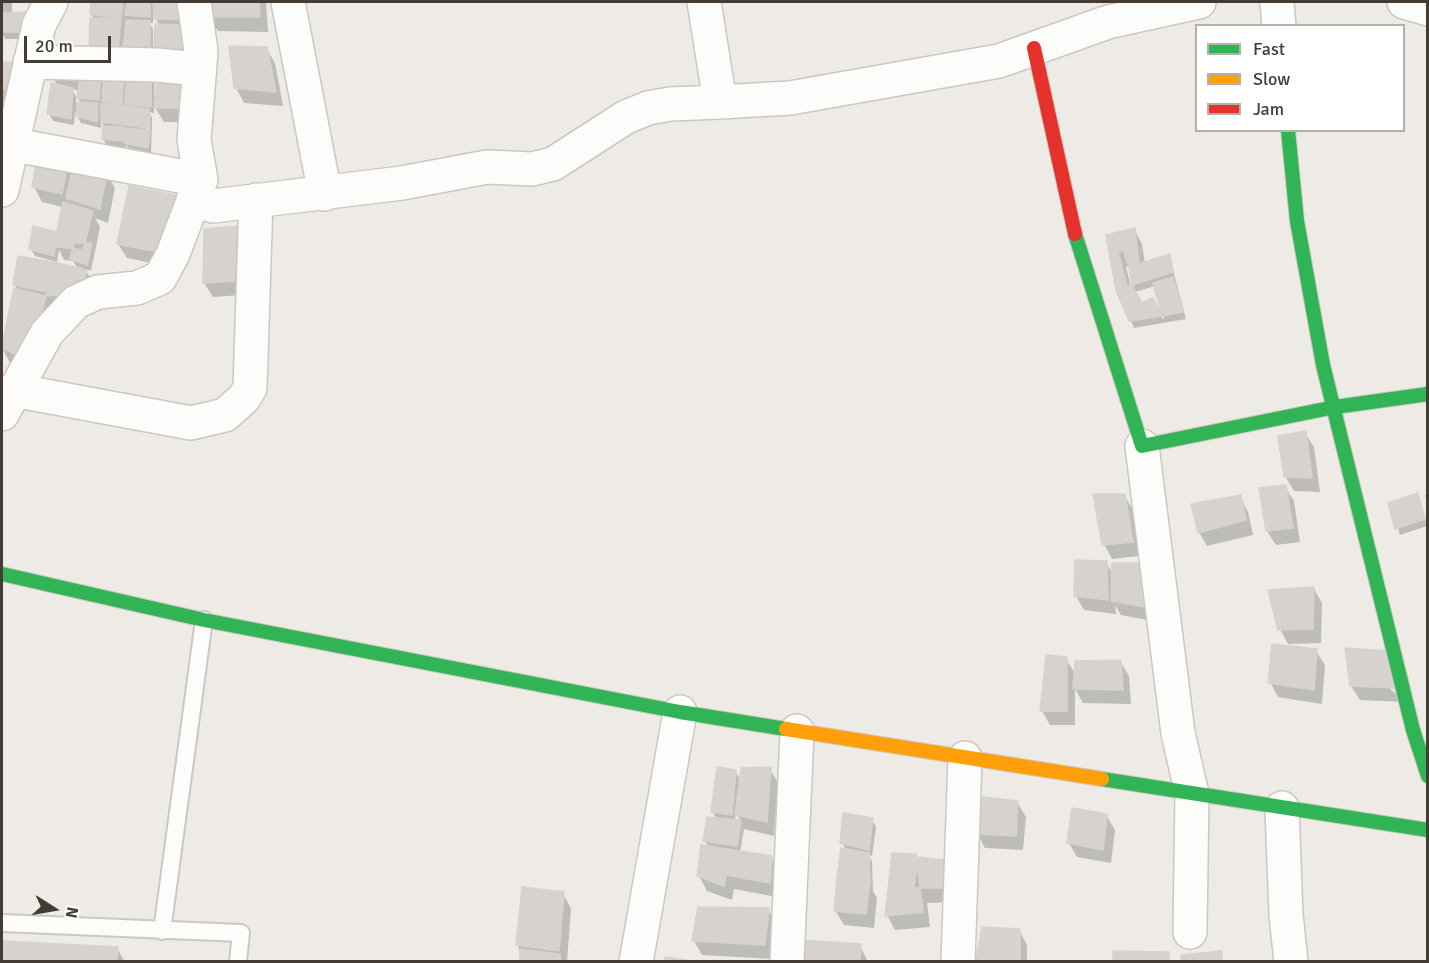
<!DOCTYPE html>
<style>
body{margin:0}
#map{position:relative;width:1429px;height:963px;overflow:hidden;background:#eeebe6;font-family:Signika,sans-serif}
canvas{display:block}
.frame{position:absolute;inset:0;border:3px solid #443c33;pointer-events:none}
.legend{position:absolute;left:1195px;top:24px;width:210px;height:108px;box-sizing:border-box;background:#fff;border:2px solid #b4b1ad;margin:0;padding:8px 10px;list-style:none;font-size:18px;color:#443c33}
.legend li{display:flex;align-items:center;gap:12px;height:30px}
.legend b{width:30px;border:2px solid #b4b1ad}
.north{position:absolute;left:24px;top:879px;width:60px;height:60px;-webkit-text-stroke:4px #fff;paint-order:stroke;rotate:101deg;font-size:16px;font-weight:700;line-height:24px;text-align:center;color:#443c33}
.north::after{content:'';display:block;margin:auto;width:21px;height:27px;background:#443c33;clip-path:polygon(50% 0,100% 100%,50% 72%,0 100%)}
.scale{position:absolute;left:24px;top:36px;width:87px;height:27px;box-sizing:border-box;border:3px solid #443c33;border-top:0;padding-left:8px;font-size:18px;line-height:21px;white-space:nowrap;color:#443c33;-webkit-text-stroke:4px #fff;paint-order:stroke}
</style>
<div id="map">
<canvas width="1429" height="963"></canvas>
<div class="frame"></div>
<ul class="legend">
<li><b style="height:8px;background:#30b455"></b>Fast</li>
<li><b style="height:8px;background:#ff9f0a"></b>Slow</li>
<li><b style="height:8px;background:#e5322d"></b>Jam</li>
</ul>
<div class="north">N</div>
<div class="scale">20 m</div>
</div>
<script>
const c = document.querySelector('canvas').getContext('2d');
c.lineJoin = 'round';
function fillPath(path, color) {
  c.fillStyle = color;
  c.fill(path, 'evenodd');
}
function shape(rows) {
  const path = new Path2D();
  for (const r of rows) {
    path.moveTo(r[0], r[1]);
    for (let i = 2; i < r.length; i += 2) path.lineTo(r[i], r[i + 1]);
  }
  return path;
}
function stroke(path, color, width, dash) {
  c.strokeStyle = color;
  c.lineWidth = width;
  c.lineCap = dash ? 'butt' : 'round';
  c.setLineDash(dash || []);
  c.stroke(path);
}
fillPath(shape([
 [2,2,12,2,12,14,32,39,5,39,2,32],
 [92,2,189,2,194,34,160,26,153,14,153,23,149,23,153,29,153,60,126,66,91,14],
 [206,2,266,2,268,32,218,31,209,17],
 [266,48,275,63,283,106,244,103,236,88],
 [2,63,22,64,26,105,2,103],
 [82,70,155,80,154,95,157,96,159,73,199,122,164,122,154,106,154,113,149,112,152,118,151,155,129,150,126,144,126,148,107,146,103,139,104,126,101,120,101,128,81,123,75,112,74,125,53,121,49,114,58,86,53,78,75,73,81,82],
 [72,89,79,91,78,98,81,103,76,103,76,97],
 [147,115,150,115,149,135,146,135],
 [38,158,106,173,115,188,108,223,95,218,100,227,91,271,85,269,95,286,50,306,54,312,40,372,10,363,2,348,15,290,18,291,14,284,83,268,76,266,73,261,64,260,59,250,57,262,35,256,31,249,58,234,63,207,42,202,34,187],
 [11,350,39,362,11,353],
 [130,188,176,268,127,258,118,244],
 [1134,229,1142,244,1145,263,1169,255,1186,319,1134,328,1117,289,1108,236],
 [1130,265,1134,286,1131,287,1126,267],
 [1155,286,1164,318,1163,319,1152,300,1141,304,1135,292],
 [205,230,255,294,213,297,204,283],
 [1305,433,1314,447,1320,492,1294,491,1285,476],
 [1285,487,1294,501,1300,542,1276,545,1267,531,1260,490],
 [1418,494,1427,526,1400,535,1390,504],
 [1124,495,1133,510,1140,556,1112,559,1104,544],
 [1425,495,1428,495,1428,510],
 [1240,497,1248,512,1253,535,1207,546,1199,532],
 [1106,563,1113,574,1146,564,1153,621,1121,615,1115,605,1116,614,1084,610,1076,596],
 [1314,589,1322,603,1321,643,1288,644,1280,629],
 [1347,650,1405,702,1360,700,1351,686],
 [1316,651,1325,665,1322,704,1278,697,1270,682],
 [1066,659,1076,675,1120,661,1129,676,1131,704,1083,703,1075,689,1075,725,1050,725,1042,711],
 [770,769,778,783,774,836,744,829,740,853,771,857,779,872,777,897,734,889,732,900,707,891,699,876,709,848,705,841,717,820,712,811,735,771,741,781],
 [736,813,741,822,735,821],
 [1017,802,1026,817,1023,850,985,848,977,833],
 [1106,815,1115,830,1111,863,1077,857,1069,843],
 [872,820,876,827,872,856,868,855,872,861,873,891,877,898,874,928,844,925,835,910,846,850,842,842],
 [915,855,959,902,927,903,930,927,895,930,887,915],
 [563,894,571,908,567,962,522,962,518,945],
 [768,909,776,924,773,959,702,955,694,941],
 [1019,930,1027,945,1027,962,978,962],
 [2,942,117,948,125,962,2,962],
 [860,946,868,962,800,962]
]), '#0003');
const building = shape([
 [91,2,123,2,121,19,90,14,91,2],
 [127,2,150,2,150,17,125,15,127,2],
 [153,2,185,2,186,20,154,19,153,2],
 [204,2,259,2,260,17,208,17,204,2],
 [31,12,29,32,2,32,4,13,31,12],
 [90,18,121,19,118,52,89,52,90,18],
 [126,20,150,21,150,54,123,49,126,20],
 [155,24,183,25,187,55,154,52,155,24],
 [229,46,267,47,276,92,234,88,229,46],
 [2,62,23,63,18,91,2,89,2,62],
 [81,68,101,70,99,100,77,98,81,68],
 [104,70,124,71,122,104,102,101,104,70],
 [127,72,151,72,151,107,125,104,127,72],
 [158,72,191,73,191,108,154,108,158,72],
 [51,83,73,88,71,119,47,114,51,83],
 [77,102,98,103,97,122,76,116,77,102],
 [101,103,149,109,148,128,101,122,101,103],
 [103,126,124,127,122,141,102,139,103,126],
 [125,128,150,130,148,148,124,143,125,128],
 [37,157,68,162,62,194,32,187,37,157],
 [74,164,107,172,100,209,66,198,74,164],
 [129,186,180,196,168,254,117,244,129,186],
 [63,202,93,211,83,250,54,246,63,202],
 [251,225,248,280,203,283,204,229,251,225],
 [33,226,57,232,54,256,29,249,33,226],
 [1135,228,1139,263,1129,267,1123,250,1118,252,1127,286,1116,290,1106,235,1135,228],
 [74,243,92,243,87,265,70,259,74,243],
 [1170,254,1173,272,1132,285,1129,267,1170,254],
 [18,256,53,262,47,292,13,285,18,256],
 [53,262,87,270,80,294,46,296,53,262],
 [1173,277,1183,312,1162,316,1153,283,1173,277],
 [1132,285,1142,303,1153,298,1162,316,1129,321,1116,290,1132,285],
 [14,288,46,296,39,325,8,317,14,288],
 [8,317,39,325,32,358,2,349,8,317],
 [1306,431,1312,478,1284,477,1278,436,1306,431],
 [1286,485,1293,528,1266,531,1259,488,1286,485],
 [1418,493,1425,519,1395,529,1388,503,1418,493],
 [1093,494,1125,494,1133,542,1102,545,1093,494],
 [1241,495,1246,520,1198,533,1191,504,1241,495],
 [1075,560,1107,561,1108,600,1074,596,1075,560],
 [1112,563,1146,563,1146,607,1111,601,1112,563],
 [1314,587,1313,629,1278,630,1268,590,1314,587],
 [1272,644,1317,649,1314,690,1268,683,1272,644],
 [1345,648,1389,651,1398,688,1350,686,1345,648],
 [1046,655,1067,657,1067,711,1040,711,1046,655],
 [1121,660,1123,690,1073,689,1075,661,1121,660],
 [717,767,736,770,732,815,711,812,717,767],
 [771,767,767,822,735,815,741,768,771,767],
 [974,796,1018,801,1016,836,976,834,974,796],
 [1072,808,1107,814,1103,850,1067,843,1072,808],
 [843,813,873,818,869,850,840,843,843,813],
 [707,817,741,820,737,846,703,841,707,817],
 [701,845,772,856,770,883,726,875,724,886,697,876,701,845],
 [841,848,869,853,870,882,837,878,841,848],
 [892,853,916,854,923,912,885,916,892,853],
 [918,857,952,861,951,888,914,888,918,857],
 [837,878,870,882,866,914,834,911,837,878],
 [522,887,564,892,559,951,516,945,522,887],
 [698,907,769,908,765,945,692,941,698,907],
 [982,927,1020,929,1020,962,976,962,982,927],
 [799,940,861,944,860,962,799,962,799,940],
 [2,941,118,947,117,962,2,962,2,941],
 [520,949,560,954,561,962,520,962,520,949],
 [1113,951,1169,952,1169,962,1113,962,1113,951],
 [1222,951,1222,962,1181,962,1181,955,1222,951],
 [665,957,698,962,665,962,665,957]
]);
fillPath(building, '#d6d2cd');
stroke(building, '#d6d2cc', 1.5);
const lane = shape([
 [2,923,241,933,238,962],
 [162,931,204,620]
]);
const street = shape([
 [288,2,325,194],
 [704,2,720,102,790,98,999,61,1108,22,1199,2],
 [1277,2,1279,26],
 [1404,2,1428,9],
 [30,62,157,65,198,69],
 [10,144,201,180],
 [2,190,39,25,51,2],
 [193,200,213,206,402,183,487,167,532,169,553,164,626,117,648,108,670,104,720,102],
 [13,390,191,423,225,415,244,398,250,388,256,200],
 [2,414,47,333,76,302,98,292,137,288,160,278,173,254,201,180,194,140,201,51,194,2],
 [1142,446,1178,733,1192,794,1190,932],
 [1282,808,1286,915,1291,962],
 [636,962,680,712],
 [787,962,797,731],
 [958,962,965,758]
]);
const fast = shape([
 [1288,130,1297,221,1323,365,1413,730,1428,776],
 [1075,234,1142,446,1335,407,1428,394],
 [2,574,204,620,680,712,786,729],
 [1102,779,1428,830]
]);
const slow = shape([
 [786,729,1102,779]
]);
const jam = shape([
 [1034,48,1075,234]
]);
stroke(lane, '#cbc7c3', 20);
stroke(street, '#cbc7c3', 36);
stroke(fast, '#cec8bd', 16);
stroke(slow, '#cec8bd', 16);
stroke(jam, '#cec8bd', 16);
stroke(lane, '#fcfcfb', 16);
stroke(street, '#fcfcfb', 33);
stroke(fast, '#30b455', 14);
stroke(slow, '#ff9f0a', 14);
stroke(jam, '#e5322d', 14);
</script>
